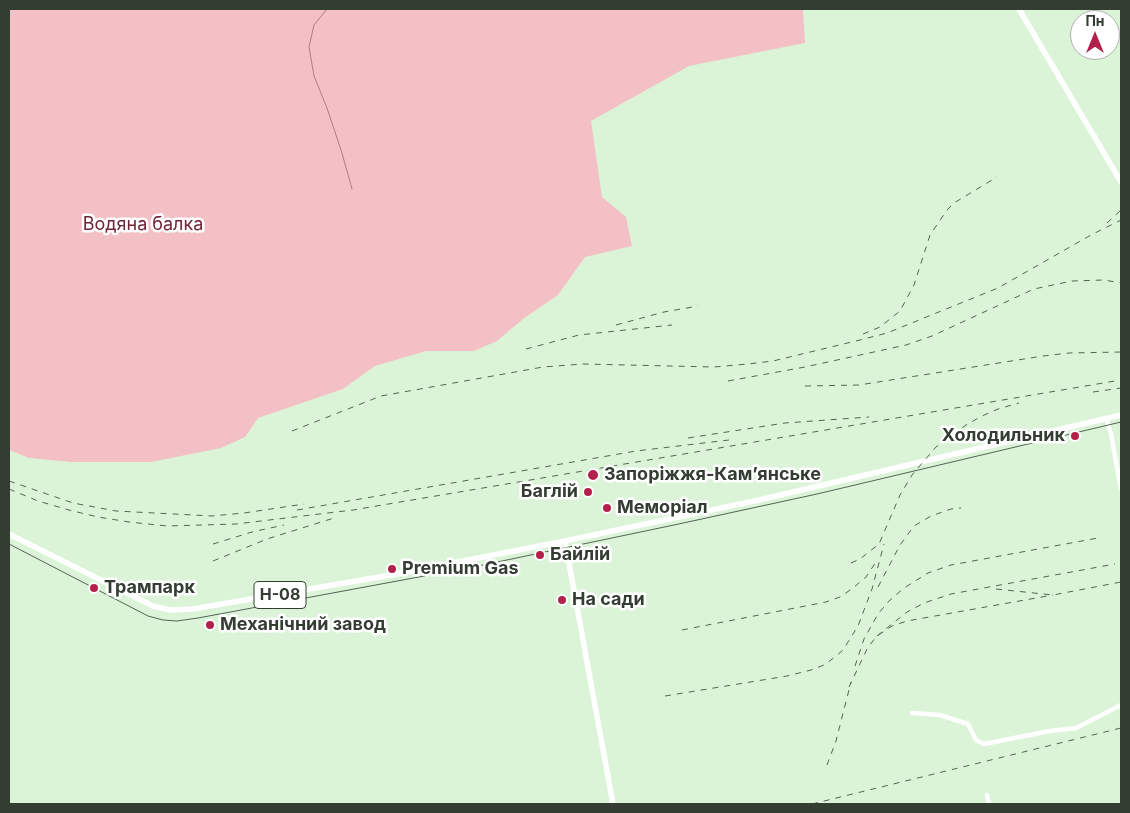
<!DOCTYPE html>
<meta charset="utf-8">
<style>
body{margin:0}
#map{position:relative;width:1130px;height:813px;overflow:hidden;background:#dbf4d8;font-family:Inter,sans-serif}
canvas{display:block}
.frame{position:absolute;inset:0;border:10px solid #333d32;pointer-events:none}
.north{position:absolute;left:1070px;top:10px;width:50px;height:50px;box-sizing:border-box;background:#fff;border:1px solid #adb1ad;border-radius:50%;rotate:0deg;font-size:14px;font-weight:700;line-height:20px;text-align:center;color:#333d32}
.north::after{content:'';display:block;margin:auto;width:18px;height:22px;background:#b3214b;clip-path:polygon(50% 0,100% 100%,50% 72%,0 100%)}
</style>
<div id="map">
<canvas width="1130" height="813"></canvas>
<div class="frame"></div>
<div class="north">Пн</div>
</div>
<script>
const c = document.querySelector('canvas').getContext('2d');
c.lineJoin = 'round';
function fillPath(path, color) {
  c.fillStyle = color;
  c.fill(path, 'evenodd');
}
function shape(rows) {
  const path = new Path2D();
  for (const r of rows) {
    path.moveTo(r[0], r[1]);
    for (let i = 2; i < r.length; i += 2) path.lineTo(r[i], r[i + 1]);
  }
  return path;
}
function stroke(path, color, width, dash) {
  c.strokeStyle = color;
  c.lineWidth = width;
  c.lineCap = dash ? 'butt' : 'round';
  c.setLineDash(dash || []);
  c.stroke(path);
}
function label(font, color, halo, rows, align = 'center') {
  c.font = font + ' Inter,sans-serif';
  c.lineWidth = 5;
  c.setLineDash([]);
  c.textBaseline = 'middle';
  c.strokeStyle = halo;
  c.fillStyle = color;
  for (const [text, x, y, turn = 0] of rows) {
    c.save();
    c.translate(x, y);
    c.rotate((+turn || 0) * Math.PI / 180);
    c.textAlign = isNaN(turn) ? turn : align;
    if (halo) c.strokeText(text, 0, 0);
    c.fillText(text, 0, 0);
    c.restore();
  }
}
fillPath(shape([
 [9,9,803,9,805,43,689,66,591,121,602,197,626,217,632,246,585,257,558,295,523,319,497,341,474,351,426,351,375,366,343,389,258,418,245,437,221,448,151,462,71,462,29,458,9,450]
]), '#f3c0c6');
stroke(shape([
 [327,9,314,25,309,47,314,76,327,108,342,153,352,189]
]), '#b87b83', 1);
stroke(shape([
 [1106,418,1111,434,1121,489],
 [912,713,940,715,968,724,976,740,984,744,1050,731,1076,728,1121,705],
 [987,795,989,804]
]), '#fff', 4.5);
stroke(shape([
 [1019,9,1121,182],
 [9,534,153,606,170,610,193,609,391,575,565,541,759,500,1121,415],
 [565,541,613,804]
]), '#fff', 5.5);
stroke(shape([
 [9,544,148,616,163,620,177,621,198,618,478,566,674,525,817,494,1121,422]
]), '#556254', 1);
stroke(shape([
 [1107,223,1121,210],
 [616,325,664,312,698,306],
 [863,334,880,327,900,311,914,285,930,235,947,210,954,203,997,177],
 [526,349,579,335,672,325],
 [728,381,805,367,906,345,932,336,1034,289,1072,281,1104,280,1121,283],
 [805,386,859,385,1043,356,1069,353,1121,352],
 [1093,392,1121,388],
 [292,431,381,396,543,367,583,364,714,367,748,364,773,361,860,340,887,333,998,288,1091,235,1121,220],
 [688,438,785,423,869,417],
 [9,481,73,503,116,511,212,516,244,513,304,504],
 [9,489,38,501,69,510,98,517,129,522,167,526,236,524,353,510,1121,380],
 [297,510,636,451,729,440],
 [213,544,252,532,284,525],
 [213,561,267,539,334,518],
 [851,563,860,559,879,544,900,495,912,475,936,447,966,425,982,416,998,409,1019,403],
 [878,587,900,545,914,526,931,516,951,509,961,508],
 [996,589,1053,595,1121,582],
 [682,630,826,602,840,597,853,588,866,577,876,562],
 [877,636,907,612,924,603,951,594,1115,564],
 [855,666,864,639,878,614,889,601,904,588,928,573,951,565,1098,538],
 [849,687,868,647,877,636,892,626,907,621,1053,595],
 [665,696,787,676,811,670,824,665,835,657,843,650,858,626,872,589,884,544],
 [827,765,836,741,851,682],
 [812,804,1121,728]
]), '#556254', 1, [6, 6]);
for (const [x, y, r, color] of [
 [1075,436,5,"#b3214b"],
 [593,475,6,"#b3214b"],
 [588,492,5,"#b3214b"],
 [607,508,5,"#b3214b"],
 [540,555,5,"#b3214b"],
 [392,569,5,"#b3214b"],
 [94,588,5,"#b3214b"],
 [562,600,5,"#b3214b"],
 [210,625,5,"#b3214b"]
]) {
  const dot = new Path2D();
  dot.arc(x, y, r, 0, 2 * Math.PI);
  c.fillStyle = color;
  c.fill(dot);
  stroke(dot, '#fff', 2);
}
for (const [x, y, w] of [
 [280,595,52]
]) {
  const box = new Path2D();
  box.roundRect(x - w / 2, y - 13.5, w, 27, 4);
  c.fillStyle = '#fff';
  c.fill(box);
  stroke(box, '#333d32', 1);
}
label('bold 16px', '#333d32', null, [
 ["Н-08",280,595]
]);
label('18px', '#702435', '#fff', [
 ["Водяна балка",143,225]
]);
label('bold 18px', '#333d32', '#fff', [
 ["Холодильник",1065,436,"right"],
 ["Запоріжжя-Кам’янське",604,475],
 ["Баглій",578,492,"right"],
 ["Меморіал",617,508],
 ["Байлій",550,555],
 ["Premium Gas",402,569],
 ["Трампарк",104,588],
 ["На сади",572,600],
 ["Механічний завод",220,625]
], 'left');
</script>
